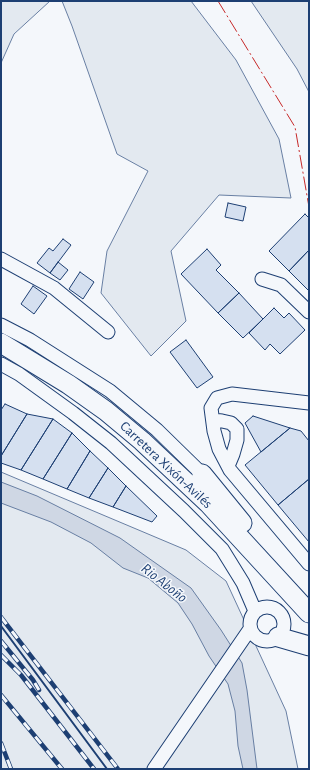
<!DOCTYPE html>
<meta charset="utf-8">
<style>
body{margin:0}
#map{position:relative;width:310px;height:770px;overflow:hidden;background:#f4f7fb;font-family:"Alegreya Sans",sans-serif}
canvas{display:block}
.frame{position:absolute;inset:0;border:2px solid #1d3f73;pointer-events:none}
</style>
<div id="map">
<canvas width="310" height="770"></canvas>
<div class="frame"></div>
</div>
<script>
const context = document.querySelector('canvas').getContext('2d');
context.lineJoin = 'round';
function fill(path, color) { context.fillStyle = color; context.fill(path, 'evenodd'); }
const toPath = rows => new Path2D(rows.map(r => 'M' + r).join(''));
function stroke(path, color, width, dash) { context.strokeStyle = color; context.lineWidth = width; context.lineCap = dash ? 'butt' : 'round'; context.setLineDash(dash || []); context.stroke(path); }
function drawText(font, color, halo, rows, align = 'center') {
  context.font = font + ' "Alegreya Sans",sans-serif'; context.lineWidth = 3; context.setLineDash([]); context.textBaseline = 'middle'; context.strokeStyle = halo; context.fillStyle = color; for (const [text, x, y, turn = 0] of rows) {
    context.save(); context.translate(x, y); context.rotate((+turn || 0) * Math.PI / 180); context.textAlign = isNaN(turn) ? turn : align; if (halo) context.strokeText(text, 0, 0); context.fillText(text, 0, 0); context.restore();
  }
}
const green = toPath([
 [1,1,50,1,14,34,1,63,1,1],
 [62,1,191,1,236,60,279,139,291,198,219,195,171,251,186,321,151,356,101,293,107,251,148,171,117,154,72,26,62,1],
 [251,1,309,1,309,92,297,69,251,1],
 [1,472,186,550,226,581,286,711,298,769,1,769,1,472]
]);
const water = toPath([
 [1,482,37,496,120,538,191,588,221,630,242,663,247,690,257,769,243,769,238,746,235,711,228,684,209,656,192,624,178,603,148,578,123,568,91,543,51,522,1,503,1,482]
]);
const building = toPath([
 [228,203,246,207,243,221,225,217,228,203],
 [305,214,309,218,309,250,289,271,269,251,305,214],
 [63,239,71,245,50,273,37,263,49,248,53,251,63,239],
 [207,249,221,265,216,270,239,293,218,313,181,274,207,249],
 [309,250,309,289,308,290,289,271,309,250],
 [58,262,68,270,60,280,50,273,58,262],
 [80,272,94,282,83,299,69,289,80,272],
 [33,286,47,296,34,314,21,304,33,286],
 [239,293,263,319,243,338,218,313,239,293],
 [274,308,284,318,289,313,305,330,280,354,270,344,265,350,249,333,274,308],
 [186,340,213,377,197,388,170,352,186,340],
 [5,404,27,414,1,456,1,410,5,404],
 [27,414,53,419,21,470,1,463,1,456,27,414],
 [253,416,290,428,261,452,245,423,253,416],
 [53,419,72,433,43,479,21,470,53,419],
 [290,428,301,431,309,441,309,479,278,505,245,465,290,428],
 [72,433,90,451,67,489,43,479,72,433],
 [90,451,108,468,89,498,67,489,90,451],
 [108,468,126,486,113,507,89,498,108,468],
 [309,479,309,542,278,505,309,479],
 [126,486,157,516,152,522,113,507,126,486]
]);
const minor = toPath([
 [1,259,54,288,108,332],
 [262,279,281,285,309,312],
 [1,325,30,340,110,391,157,430,202,474],
 [1,364,19,374,73,413,111,443,184,511,222,549,243,583,255,611],
 [309,403,232,394,217,398,211,408,214,431,219,449,230,470,309,564],
 [213,420,222,421,231,423,237,429,237,440,233,454,228,466],
 '250 624a17 17 0 1 1 34 0a17 17 0 1 1-34 0Z',
 [154,769,250,629]
]);
const highway = toPath([
 [1,343,68,384,106,411,142,441,208,503,309,613],
 [202,474,242,523],
 [278,637,309,646]
]);
const rail = toPath([
 [1,617,118,769],
 [1,641,33,680,39,690],
 [1,655,21,675,94,769],
 [1,695,62,769],
 [1,743,11,769]
]);
const wall = toPath([
 [1,626,107,769]
]);
const power = toPath([
 [218,1,295,127,309,207],
 [1,767,3,769]
]);
const streetNames = [
 ["Carretera Xixón-Avilés",166,465,43]
];
const waterNames = [
 ["Rio Aboño",164,583,38]
];
fill(green, '#e3e9f0');
stroke(green, '#687fa3', 1);
fill(water, '#cfd7e4');
stroke(water, '#687fa3', 1);
fill(building, '#d5e0f0');
stroke(building, '#1d3f73', 1);
stroke(minor, '#1d3f73', 15);
stroke(highway, '#1d3f73', 21);
stroke(minor, '#f4f7fb', 13);
stroke(highway, '#f4f7fb', 19);
stroke(rail, '#1d3f73', 4.5);
stroke(rail, '#f4f7fb', 3, [9]);
stroke(wall, '#1d3f73', 2);
stroke(power, '#c62828', 1, [14, 3, 2, 3]);
drawText('14px', '#1d3f73', '#f4f7fb', streetNames);
drawText('italic 15px', '#1d3f73', '#f4f7fb', waterNames);
</script>
